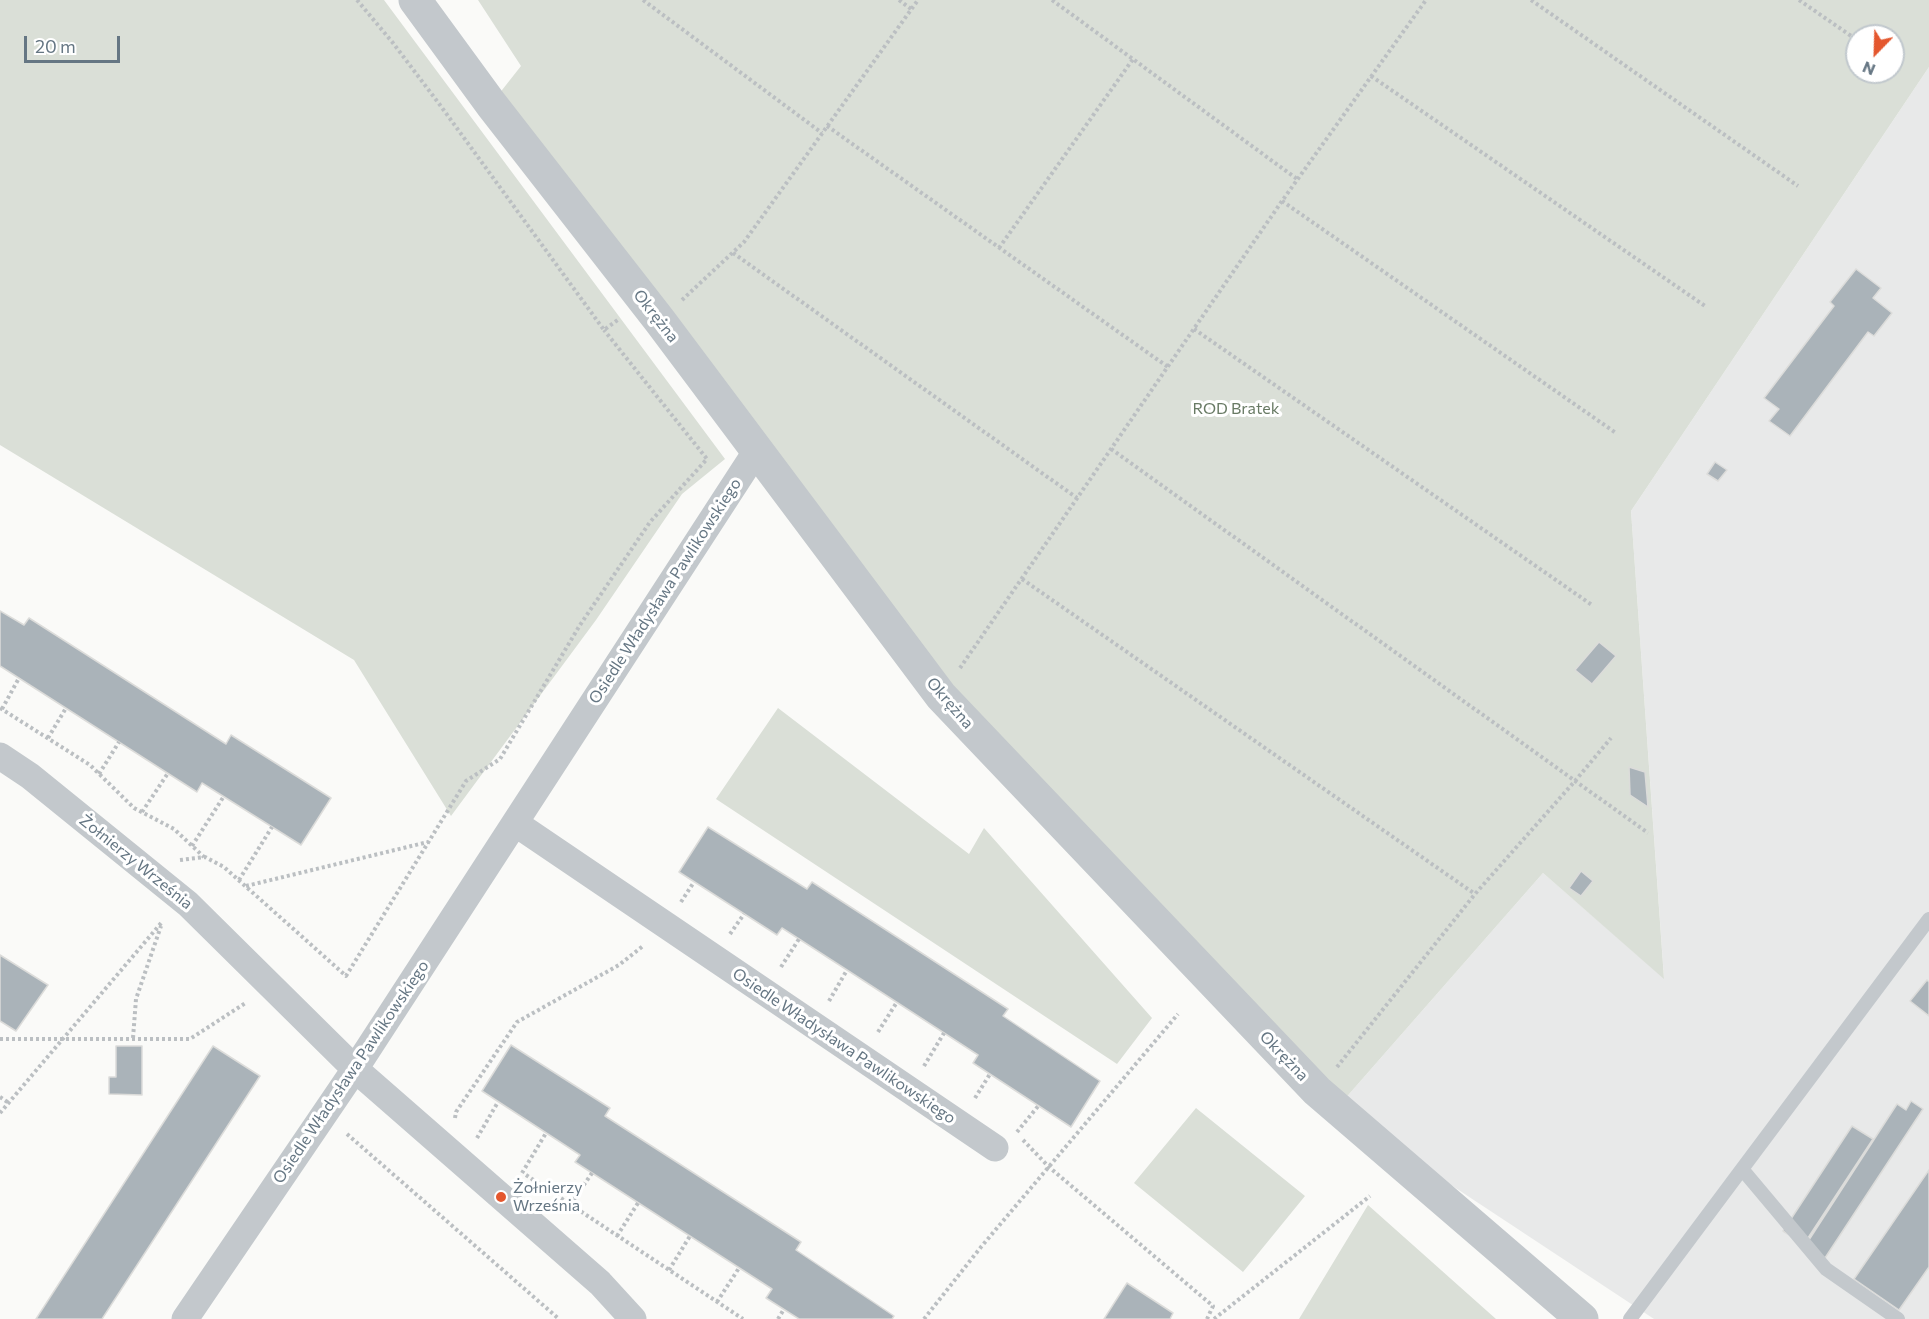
<!DOCTYPE html>
<meta charset="utf-8">
<style>
body{margin:0}
#map{position:relative;width:1929px;height:1319px;overflow:hidden;background:#fafaf8;font-family:Commissioner,sans-serif}
canvas{display:block}
.north{position:absolute;left:1845px;top:24px;width:60px;height:60px;box-sizing:border-box;background:#fff;border:2px solid #c1c8cd;border-radius:50%;rotate:203deg;font-size:16px;font-weight:700;line-height:24px;text-align:center;color:#657683}
.north::after{content:'';display:block;margin:auto;width:21px;height:27px;background:#e4572e;clip-path:polygon(50% 0,100% 100%,50% 72%,0 100%)}
.scale{position:absolute;left:24px;top:36px;width:96px;height:27px;box-sizing:border-box;border:3px solid #657683;border-top:0;padding-left:8px;font-size:18px;line-height:21px;white-space:nowrap;color:#657683;-webkit-text-stroke:4px #fff;paint-order:stroke}
</style>
<div id="map">
<canvas width="1929" height="1319"></canvas>
<div class="north">N</div>
<div class="scale">20 m</div>
</div>
<script>
const context = document.querySelector('canvas').getContext('2d');
context.lineJoin = 'round';
function fill(path, color) { context.fillStyle = color; context.fill(path, 'evenodd'); }
const toPath = rows => new Path2D(rows.map(r => 'M' + r).join(''));
function stroke(path, color, width, dash) { context.strokeStyle = color; context.lineWidth = width; context.lineCap = dash ? 'butt' : 'round'; context.setLineDash(dash || []); context.stroke(path); }
function drawText(font, color, halo, rows, align = 'center') {
  context.font = font + ' Commissioner,sans-serif'; context.lineWidth = 6; context.setLineDash([]); context.textBaseline = 'middle'; context.strokeStyle = halo; context.fillStyle = color; for (const [text, x, y, turn = 0] of rows) {
    context.save(); context.translate(x, y); context.rotate((+turn || 0) * Math.PI / 180); context.textAlign = isNaN(turn) ? turn : align; if (halo) context.strokeText(text, 0, 0); context.fillText(text, 0, 0); context.restore();
  }
}
const built = toPath([
 [1929,67,1929,1319,1654,1319,1336,1109,1543,873,1664,978,1631,511]
]);
const green = toPath([
 [0,0,384,0,725,459,682,494,596,620,451,816,354,660,0,445],
 [478,0,1929,0,1929,67,1631,511,1664,979,1543,873,1336,1109,941,696,491,104,521,66],
 [1857,36,1893,36,1893,72,1857,72],
 [778,708,969,854,984,828,1152,1018,1117,1064,716,799],
 [1196,1108,1305,1196,1243,1272,1134,1183],
 [1368,1205,1496,1319,1299,1319]
]);
const building = toPath([
 [1856,269,1881,288,1873,298,1892,313,1874,336,1868,332,1790,436,1769,421,1779,409,1764,398,1834,306,1830,302,1856,269],
 [1715,462,1727,470,1718,481,1707,474,1715,462],
 [0,611,24,625,29,618,226,744,231,735,331,798,301,845,202,783,197,792,0,666,0,611],
 [1599,642,1616,656,1592,684,1575,670,1599,642],
 [1629,767,1645,772,1648,807,1630,795,1629,767],
 [708,827,807,889,812,882,1008,1009,1003,1016,1100,1081,1071,1127,973,1063,978,1055,847,970,782,928,777,935,679,872,708,827],
 [1581,871,1593,881,1581,896,1569,888,1581,871],
 [0,955,48,985,16,1031,0,1021,0,955],
 [1927,980,1929,982,1929,1016,1910,1001,1927,980],
 [511,1045,610,1108,605,1116,801,1242,796,1250,894,1316,892,1319,799,1319,766,1298,772,1289,575,1162,580,1155,482,1091,511,1045],
 [116,1046,142,1046,142,1095,109,1094,109,1077,116,1077,116,1046],
 [213,1046,260,1076,102,1319,36,1319,213,1046],
 [1911,1101,1923,1109,1825,1258,1805,1246,1897,1104,1906,1110,1911,1101],
 [1852,1126,1873,1139,1804,1244,1783,1231,1852,1126],
 [1929,1170,1929,1267,1899,1310,1854,1279,1929,1170],
 [1127,1283,1173,1313,1170,1319,1104,1319,1127,1283]
]);
const path = toPath([
 [357,0,393,43,440,105,604,330,619,319],
 [643,0,822,133],
 [899,0,911,9],
 [1052,0,1297,179],
 [1531,0,1798,186],
 [1799,0,1857,40],
 [1371,76,1705,306],
 [827,126,1168,367],
 [1282,201,1616,433],
 [999,248,1133,59],
 [733,253,1077,498],
 [682,300,744,242,918,0],
 [1194,329,1592,605],
 [1111,449,1648,833],
 [1022,579,1475,894],
 [960,668,1282,201,1426,0],
 [0,708,90,765,134,808,174,829,204,857],
 [2,709,19,678],
 [48,738,66,708],
 [99,774,119,742],
 [142,812,168,773],
 [192,846,224,796],
 [180,860,205,857,224,867,346,976,466,781,500,759,580,625,650,522,707,459,604,330],
 [239,880,272,827],
 [246,886,428,842],
 [681,902,694,882],
 [730,934,744,914],
 [781,967,799,939],
 [829,1001,847,970],
 [878,1032,897,1002],
 [133,1038,136,999,161,926],
 [0,1039,190,1039,247,1002],
 [924,1066,944,1033],
 [1337,1067,1475,894,1575,781,1611,738],
 [0,1097,9,1103],
 [975,1098,990,1074],
 [0,1113,162,922],
 [455,1118,456,1112,517,1022,619,965,643,946],
 [1017,1132,1039,1105],
 [347,1134,559,1319],
 [477,1138,498,1102],
 [1023,1140,1049,1167,1213,1306,1207,1319],
 [522,1173,546,1133],
 [526,1175,743,1319],
 [570,1205,592,1173],
 [617,1236,638,1203],
 [669,1270,690,1236],
 [717,1302,739,1268],
 [778,1319,784,1309],
 [924,1319,981,1247,1178,1014],
 [1214,1319,1370,1196]
]);
const service = toPath([
 [1742,1169,1929,919],
 [1630,1319,1742,1169,1826,1269,1898,1319]
]);
const minor = toPath([
 [0,756,30,776,188,904,355,1069,600,1283,633,1319],
 [515,823,995,1148],
 [185,1319,355,1069,757,450]
]);
const tertiary = toPath([
 [415,0,491,104,660,321,941,696,1317,1091,1582,1319]
]);
const markers = [
 [501,1197,6,"#e4572e"]
];
const streetNames = [
 ["Okrężna",656,316,52],
 ["Osiedle Władysława Pawlikowskiego",665,591,-57],
 ["Okrężna",950,703,49],
 ["Żołnierzy Września",136,862,39],
 ["Osiedle Władysława Pawlikowskiego",844,1046,34],
 ["Okrężna",1284,1056,46],
 ["Osiedle Władysława Pawlikowskiego",351,1072,-56]
];
const parkNames = [
 ["ROD Bratek",1236,409]
];
const poiNames = [
 ["Żołnierzy",513,1188],
 ["Września",513,1206]
];
fill(built, '#e8e9e9');
fill(green, '#dadfd7');
fill(building, '#aab3b9');
stroke(building, '#dcdcda', 1.5);
stroke(path, '#bbbfc2', 4, [3, 3]);
stroke(service, '#c3c8cc', 14);
stroke(minor, '#c3c8cc', 27);
stroke(tertiary, '#c3c8cc', 33);
for (const [x, y, r, color] of markers) { const dot = new Path2D(); dot.arc(x, y, r, 0, 2 * Math.PI); context.fillStyle = color; context.fill(dot); stroke(dot, '#fff', 2); }
drawText('16px', '#657683', '#fff', streetNames);
drawText('16px', '#687a64', '#fff', parkNames);
drawText('16px', '#657683', '#fff', poiNames, 'left');
</script>
